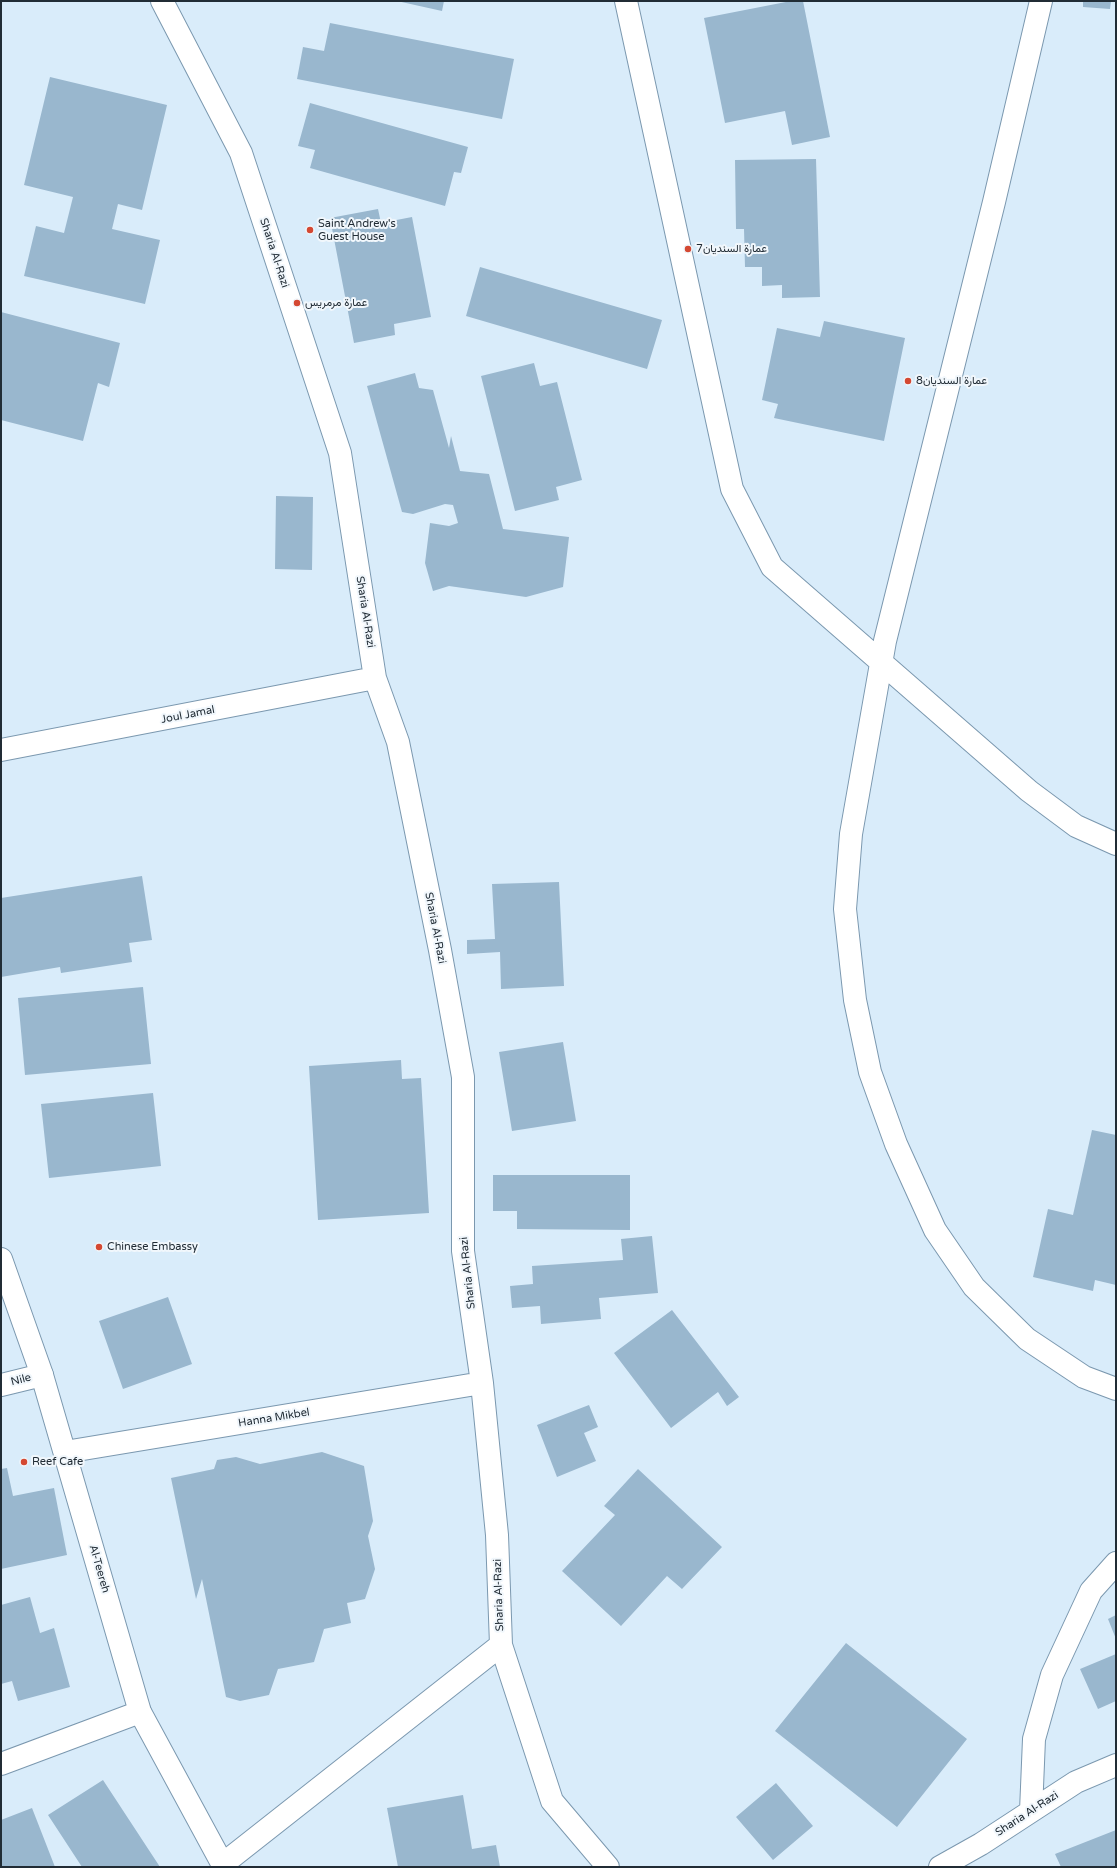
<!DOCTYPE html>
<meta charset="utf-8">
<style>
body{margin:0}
#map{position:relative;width:1117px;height:1868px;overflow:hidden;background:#d9ecfa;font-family:"Varela Round",sans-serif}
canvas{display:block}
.frame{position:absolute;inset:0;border:2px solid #212c35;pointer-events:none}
</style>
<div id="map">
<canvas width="1117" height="1868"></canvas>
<div class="frame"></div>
</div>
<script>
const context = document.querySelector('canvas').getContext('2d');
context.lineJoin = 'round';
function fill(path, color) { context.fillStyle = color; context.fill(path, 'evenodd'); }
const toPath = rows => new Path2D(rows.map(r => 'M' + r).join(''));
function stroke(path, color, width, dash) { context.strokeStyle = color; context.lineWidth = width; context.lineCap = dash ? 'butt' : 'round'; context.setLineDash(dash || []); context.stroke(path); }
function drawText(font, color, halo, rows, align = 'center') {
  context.font = font + ' "Varela Round",Vazirmatn,sans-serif'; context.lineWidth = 4; context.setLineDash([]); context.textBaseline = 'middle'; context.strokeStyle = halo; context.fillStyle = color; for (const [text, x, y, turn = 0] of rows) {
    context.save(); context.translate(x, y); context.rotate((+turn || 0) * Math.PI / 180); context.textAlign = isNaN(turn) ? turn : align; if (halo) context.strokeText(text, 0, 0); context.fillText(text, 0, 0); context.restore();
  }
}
const building = toPath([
 [397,1,444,1,442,11],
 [791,1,803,1,830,137,792,145,785,111,725,123,704,18],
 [1083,1,1111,1,1110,9,1083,7],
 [330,23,514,59,502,119,297,79,303,47,324,51],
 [50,77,167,105,142,210,118,204,112,229,160,240,145,304,24,276,36,226,64,233,73,197,24,185],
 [310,103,468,147,461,173,454,172,445,206,310,168,315,150,298,146],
 [816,159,820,297,782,298,782,285,762,286,762,267,745,267,744,229,736,229,735,160],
 [378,209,381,223,412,217,431,317,394,324,395,335,354,343,330,218],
 [480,267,662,320,647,369,466,316],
 [1,312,120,343,109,387,98,383,83,441,1,420],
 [824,321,905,338,884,441,774,418,778,404,762,400,777,328,820,337],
 [534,363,540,386,557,382,582,480,556,487,559,500,515,511,481,376],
 [415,373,419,388,433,390,449,448,451,436,460,471,489,474,503,529,569,537,563,587,526,597,449,586,433,591,425,563,430,523,449,526,458,523,453,505,445,504,413,514,402,512,367,386],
 [276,496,313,497,312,570,275,569],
 [142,876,152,940,129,943,132,962,61,973,60,967,1,977,1,898],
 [559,882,564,986,501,989,500,952,467,954,467,940,495,939,492,884],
 [143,987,151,1064,25,1075,18,998],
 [563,1042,576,1121,512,1131,499,1052],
 [401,1060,402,1079,421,1078,429,1213,318,1220,309,1066],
 [153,1093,161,1166,49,1178,41,1104],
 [1092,1130,1116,1135,1116,1285,1095,1280,1093,1291,1033,1277,1048,1209,1073,1215],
 [493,1175,630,1175,630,1230,517,1229,517,1211,493,1211],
 [652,1236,658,1293,599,1298,601,1319,541,1324,540,1306,512,1308,510,1286,533,1284,532,1266,623,1260,621,1239],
 [168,1297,192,1364,123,1389,99,1321],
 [672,1310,739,1397,727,1406,718,1392,671,1428,614,1353],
 [589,1405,598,1427,584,1433,596,1461,557,1477,537,1425],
 [322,1452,364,1466,373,1521,368,1536,375,1569,365,1599,347,1603,351,1623,324,1629,314,1662,278,1669,269,1695,240,1701,226,1697,202,1579,196,1599,171,1478,214,1469,217,1460,236,1457,260,1464],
 [7,1468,13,1496,54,1488,67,1555,1,1569,1,1469],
 [638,1469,722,1547,682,1589,667,1576,621,1626,562,1571,615,1515,604,1506],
 [30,1597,40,1633,54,1628,70,1687,18,1701,12,1681,1,1684,1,1605],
 [1116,1615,1116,1639,1108,1619],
 [846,1643,967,1739,897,1827,775,1731],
 [1116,1654,1116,1701,1098,1709,1080,1669],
 [103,1780,160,1867,82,1867,48,1815],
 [776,1783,813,1826,773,1860,736,1817],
 [463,1795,472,1849,496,1845,500,1867,398,1867,387,1808],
 [32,1808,55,1867,1,1867,1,1820],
 [1116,1830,1116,1867,1061,1867,1055,1854]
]);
const street = toPath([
 [162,1,241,153,340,453,375,678,398,742,440,950,463,1077,463,1251,482,1383,497,1535,501,1645,552,1801,608,1867],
 [626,1,732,489,772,567,1029,791,1076,826,1116,844],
 [1041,1,994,202,885,641,851,834,845,909,855,1000,870,1072,896,1144,935,1230,974,1287,1027,1339,1084,1377,1116,1389],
 [1,750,375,678],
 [1,1385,42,1375],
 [65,1452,482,1383],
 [1,1764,140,1712],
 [1031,1811,1034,1739,1052,1675,1091,1591,1116,1563],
 [223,1864,501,1645],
 [940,1867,981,1844,1076,1782,1116,1765]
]);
const secondary = toPath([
 [1,1259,42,1375,140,1712,224,1867]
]);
const markers = [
 [310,230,4,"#d44832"],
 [688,249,4,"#d44832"],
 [297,303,4,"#d44832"],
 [908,381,4,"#d44832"],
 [99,1247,4,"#d44832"],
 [24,1462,4,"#d44832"]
];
const poiNames = [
 ["Saint Andrew's",318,224],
 ["Guest House",318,237],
 ["عمارة السنديان7",696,249],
 ["عمارة مرمريس",305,303],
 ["عمارة السنديان8",916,381],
 ["Chinese Embassy",107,1247],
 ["Reef Cafe",32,1462]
];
const streetNames = [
 ["Sharia Al-Razi",274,253,72],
 ["Sharia Al-Razi",365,612,81],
 ["Joul Jamal",188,715,-11],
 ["Sharia Al-Razi",435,928,79],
 ["Sharia Al-Razi",468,1273,-96],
 ["Nile",21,1380,-14],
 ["Hanna Mikbel",274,1418,-9],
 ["Al-Teereh",99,1569,74],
 ["Sharia Al-Razi",499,1595,-92],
 ["Sharia Al-Razi",1027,1814,-33]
];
fill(building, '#99b7ce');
stroke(street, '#7b98af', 24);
stroke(secondary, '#7b98af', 24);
stroke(street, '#fff', 22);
stroke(secondary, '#fff', 22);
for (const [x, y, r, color] of markers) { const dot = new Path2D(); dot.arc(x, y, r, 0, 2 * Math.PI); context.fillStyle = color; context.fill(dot); stroke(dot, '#f1f7fc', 1.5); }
drawText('11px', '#212c35', '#f1f7fc', poiNames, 'left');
drawText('11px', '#212c35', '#f1f7fc', streetNames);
</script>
